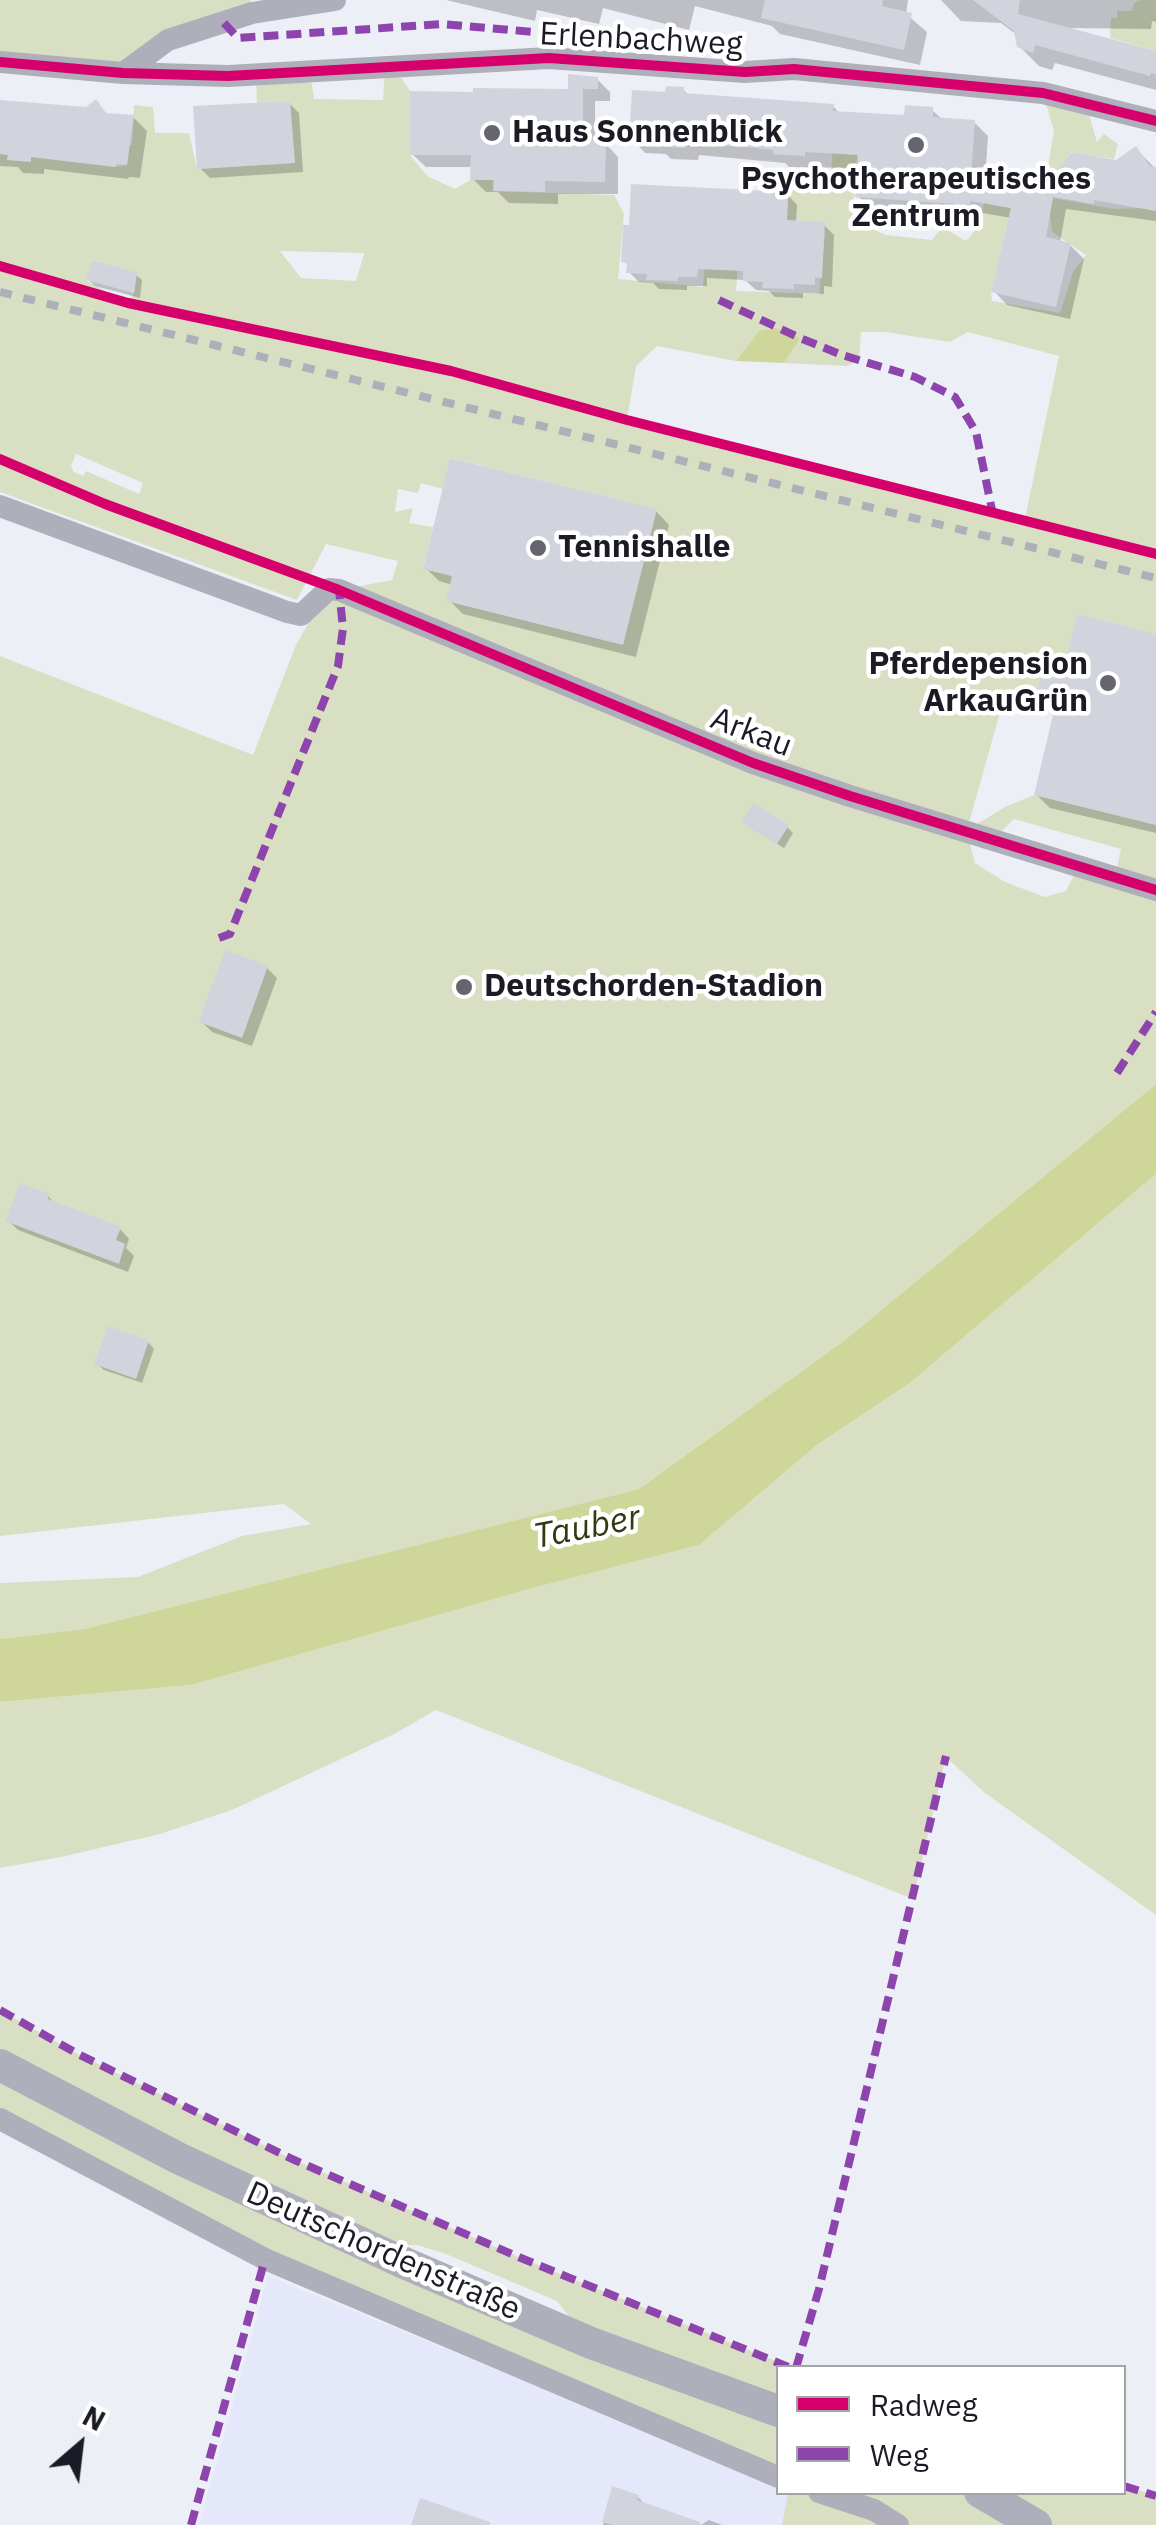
<!DOCTYPE html>
<meta charset="utf-8">
<style>
body{margin:0}
#map{position:relative;width:1156px;height:2525px;overflow:hidden;background:#edeff7;font-family:"IBM Plex Sans",sans-serif}
canvas{display:block}
.legend{position:absolute;left:776px;top:2365px;width:350px;height:130px;box-sizing:border-box;background:#fff;border:2px solid #a3a4a7;margin:0;padding:12px 18px;list-style:none;font-size:30px;color:#1a1b24}
.legend li{display:flex;align-items:center;gap:20px;height:50px}
.legend b{width:50px;border:2px solid #a3a4a7}
.north{position:absolute;left:30px;top:2395px;width:100px;height:100px;-webkit-text-stroke:8px #fff;paint-order:stroke;rotate:28deg;font-size:28px;font-weight:700;line-height:40px;text-align:center;color:#1a1b24}
.north::after{content:'';display:block;margin:auto;width:35px;height:45px;background:#1a1b24;clip-path:polygon(50% 0,100% 100%,50% 72%,0 100%)}
</style>
<div id="map">
<canvas width="1156" height="2525"></canvas>
<ul class="legend">
<li><b style="height:12px;background:#d6006c"></b>Radweg</li>
<li><b style="height:12px;background:#8e44ad"></b>Weg</li>
</ul>
<div class="north">N</div>
</div>
<script>
const context = document.querySelector('canvas').getContext('2d');
context.lineJoin = 'round';
function fill(path, color) { context.fillStyle = color; context.fill(path, 'evenodd'); }
const toPath = rows => new Path2D(rows.map(r => 'M' + r).join(''));
function stroke(path, color, width, dash) { context.strokeStyle = color; context.lineWidth = width; context.lineCap = dash ? 'butt' : 'round'; context.setLineDash(dash || []); context.stroke(path); }
function drawText(font, color, halo, rows, align = 'center') {
  context.font = font + ' "IBM Plex Sans",sans-serif'; context.lineWidth = 9; context.setLineDash([]); context.textBaseline = 'middle'; context.strokeStyle = halo; context.fillStyle = color; for (const [text, x, y, turn = 0] of rows) {
    context.save(); context.translate(x, y); context.rotate((+turn || 0) * Math.PI / 180); context.textAlign = isNaN(turn) ? turn : align; if (halo) context.strokeText(text, 0, 0); context.fillText(text, 0, 0); context.restore();
  }
}
const built = toPath([
 [268,2276,778,2485,778,2492,797,2493,789,2525,199,2525]
]);
const green = toPath([
 [0,0,251,0,252,13,123,73,0,62],
 [1141,0,1156,0,1156,51,1110,38,1111,18,1117,18,1117,11,1132,11,1134,3],
 [394,67,410,91,410,155,427,176,455,189,470,180,493,180,494,191,614,195,624,214,618,279,703,287,708,222,741,223,736,291,819,294,825,231,787,220,789,183,831,184,833,125,860,122,852,220,886,235,932,240,942,227,966,241,978,227,984,203,1011,208,991,292,992,301,1060,313,1073,272,1086,255,1052,232,1050,214,1053,198,1115,209,1139,208,1156,211,1156,634,1077,615,1064,668,1045,665,1035,694,1006,691,967,830,1005,807,1034,795,1156,825,1156,1084,845,1340,639,1489,84,1629,0,1639,0,1583,138,1577,242,1536,311,1524,284,1504,0,1536,0,656,253,755,296,645,313,615,339,590,392,580,398,561,326,544,297,600,0,492,0,154,8,155,7,159,31,161,31,157,115,167,127,165,129,145,132,145,134,105,153,107,155,133,189,133,197,169,294,163,290,101,257,103,256,75,310,72,314,99,383,100,385,68],
 [280,251,363,253,364,254,356,281,301,278],
 [92,260,137,272,134,293,128,303,87,281],
 [759,331,799,338,784,363,847,366,859,361,861,332,886,332,950,342,968,332,1059,356,1025,518,944,502,854,475,627,419,636,366,657,346,736,361],
 [76,454,143,483,139,494,86,471,83,476,74,472,71,466],
 [451,458,656,509,623,644,452,576,423,568,433,527,409,523,413,508,395,512,398,489,418,493,421,483,443,489],
 [1014,819,1121,849,1115,877,1074,875,1066,891,1045,897,1005,882,975,863,967,832,992,841],
 [1043,93,1086,104,1097,142,1104,134,1118,144,1114,159,1071,152,1068,170,1059,169,1044,189,1054,131],
 [1156,1174,1156,1915,985,1793,946,1757,913,1899,436,1710,394,1734,232,1810,160,1834,61,1857,0,1868,0,1702,191,1685,533,1588,699,1545,817,1445,910,1383],
 [0,2010,78,2054,292,2159,521,2258,791,2367,778,2368,778,2477,265,2259,0,2119],
 [366,2245,417,2245,446,2254,557,2301,589,2342],
 [1124,2486,1156,2496,1156,2525,782,2525,788,2493,1124,2492]
]);
const water = toPath([
 [776,328,800,338,784,363,736,361,759,331],
 [1156,1084,1156,1174,910,1383,817,1445,699,1545,533,1588,191,1685,0,1702,0,1639,84,1629,639,1489,845,1340]
]);
const shadow = toPath([
 [446,0,908,0,906,14,927,32,920,65,780,34,772,26,695,6,689,30,603,8,599,24,537,10,535,21],
 [941,0,1156,0,1156,22,1152,21,1151,29,1070,28,1156,53,1156,90,1055,63,1052,70,1039,66,1019,46,1017,35,1001,23,961,21],
 [597,79,610,92,610,101,595,101,595,143,605,143,618,157,618,194,558,194,558,204,509,203,498,192,486,192,473,179,473,167,426,167,412,154],
 [683,90,690,96,833,106,840,114,907,118,932,110,943,120,974,122,988,136,985,181,1045,192,1117,162,1136,149,1156,169,1156,221,1066,209,1060,243,1070,245,1084,259,1070,319,1007,305,994,291,1011,218,983,213,983,217,872,210,858,196,860,168,789,167,785,163,699,155,698,160,671,159,666,154,645,153,632,139,668,95],
 [0,102,86,110,96,102,108,115,133,117,147,131,140,178,129,177,128,179,44,169,44,174,23,173,18,167,0,166],
 [289,103,299,113,303,172,210,178,200,168],
 [787,194,797,205,796,223,824,225,834,235,832,287,824,286,824,294,803,293,803,298,775,297,769,291,756,290,745,280,707,278,707,286,687,286,687,290,659,289,653,283,639,282,629,272,629,266,624,261],
 [135,274,142,280,140,298,95,286,89,280],
 [656,511,669,525,636,657,463,614,449,600,453,585,439,581,426,568],
 [1156,636,1156,833,1050,808,1036,794,1057,707,1051,706,1038,693,1066,671],
 [787,827,793,833,784,848,751,828],
 [267,968,277,978,252,1046,212,1032,202,1022],
 [48,1196,56,1205,120,1229,129,1239,126,1248,134,1256,128,1272,18,1230,8,1220],
 [148,1342,154,1349,142,1383,104,1370,97,1364],
 [614,2489,638,2497,647,2506,701,2525,709,2520,722,2525,603,2525]
]);
const building = toPath([
 [765,0,883,0,882,6,912,13,904,50,761,18],
 [973,0,1020,0,1018,14,1156,51,1156,74,1151,73,1150,76,1035,45,1033,53,1017,47,1014,31],
 [568,74,598,77,598,89,583,89,583,141,606,141,605,182,545,181,545,192,493,191,494,180,470,180,471,155,410,155,410,91,473,92,473,88,568,89],
 [666,86,684,87,684,93,834,104,833,111,904,115,905,105,933,107,933,117,975,120,971,176,1044,189,1072,152,1116,160,1136,146,1150,166,1156,167,1156,211,1094,200,1094,204,1053,197,1046,237,1071,243,1056,307,991,292,1011,208,970,201,970,205,855,197,858,155,805,152,805,156,773,154,773,150,748,147,686,143,685,148,654,146,655,141,629,140,632,90,665,92],
 [96,99,106,113,134,115,127,165,116,164,116,167,31,157,31,162,7,160,8,155,0,154,0,100,86,107],
 [290,101,295,163,197,169,193,106],
 [631,184,788,192,787,220,825,222,822,278,815,277,815,285,794,284,794,289,762,288,763,282,743,281,743,271,698,269,697,277,678,277,678,281,646,280,647,274,626,273,627,263,621,262,623,225,629,225],
 [92,260,137,272,134,293,86,280],
 [450,458,657,509,623,645,446,601,452,576,423,569],
 [1077,614,1156,634,1156,825,1034,795,1057,698,1035,694,1045,665,1064,668],
 [753,803,789,825,777,844,741,822],
 [225,950,268,966,242,1038,199,1022],
 [20,1183,49,1194,48,1199,121,1227,116,1240,125,1244,119,1264,5,1221],
 [108,1326,149,1340,136,1379,94,1364],
 [612,2486,639,2495,637,2500,700,2522,700,2525,613,2525,602,2522],
 [420,2498,490,2522,490,2525,411,2525]
]);
const street = toPath([
 [0,62,123,73,228,76,549,58,745,72,794,69,1043,93,1156,121],
 [123,73,168,40,252,13,335,0],
 [0,506,287,612,301,615,329,589,339,590,753,763,850,796,1156,890],
 [0,2119,265,2259,778,2477],
 [819,2492,874,2510,898,2525]
]);
const secondary = toPath([
 [0,2065,178,2158,402,2262,591,2343,778,2411],
 [980,2492,1036,2525]
]);
const rail = toPath([
 [0,292,1156,578]
]);
const quiet = toPath([
 [224,23,238,38,442,24,546,33],
 [719,300,800,338,842,355,915,377,955,397,976,432,992,510],
 [219,938,230,934,338,666,343,628,339,590,336,589],
 [1117,1073,1156,1012],
 [0,2010,78,2054,292,2159,521,2258,791,2368],
 [796,2368,819,2289,946,1756],
 [1124,2486,1156,2496],
 [191,2525,265,2259]
]);
const cycleway = toPath([
 [0,62,123,73,228,76,549,58,745,72,794,69,1043,93,1156,121],
 [0,266,128,303,451,371,627,420,1156,554],
 [0,459,105,504,339,590,753,763,850,796,1156,890]
]);
const markers = [
 [492,133,10,"#64656e"],
 [916,145,10,"#64656e"],
 [538,548,10,"#64656e"],
 [1108,683,10,"#64656e"],
 [464,987,10,"#64656e"]
];
const streetNames = [
 ["Erlenbachweg",641,40,3],
 ["Arkau",751,733,21],
 ["Deutschordenstraße",383,2252,24]
];
const poiNames = [
 ["Haus Sonnenblick",512,133],
 ["Psychotherapeutisches",916,180,"center"],
 ["Zentrum",916,217,"center"],
 ["Tennishalle",558,548],
 ["Pferdepension",1088,665,"right"],
 ["ArkauGrün",1088,702,"right"],
 ["Deutschorden-Stadion",484,987]
];
const waterNames = [
 ["Tauber",587,1528,-11]
];
fill(built, '#e5e8fa');
fill(green, '#d9dfc3');
fill(water, '#ced799');
fill(shadow, '#0003');
fill(building, '#d2d4dd');
stroke(street, '#aeafbb', 22);
stroke(secondary, '#adafbb', 32);
stroke(rail, '#aeafb9', 8, [12, 12]);
stroke(quiet, '#8e44ad', 8, [15, 8]);
stroke(cycleway, '#d6006c', 10);
for (const [x, y, r, color] of markers) { const dot = new Path2D(); dot.arc(x, y, r, 0, 2 * Math.PI); context.fillStyle = color; context.fill(dot); stroke(dot, '#fff', 4); }
drawText('32px', '#1a1b24', '#fff', streetNames);
drawText('bold 32px', '#1a1b24', '#fff', poiNames, 'left');
drawText('italic 35px', '#343912', '#fff', waterNames);
</script>
